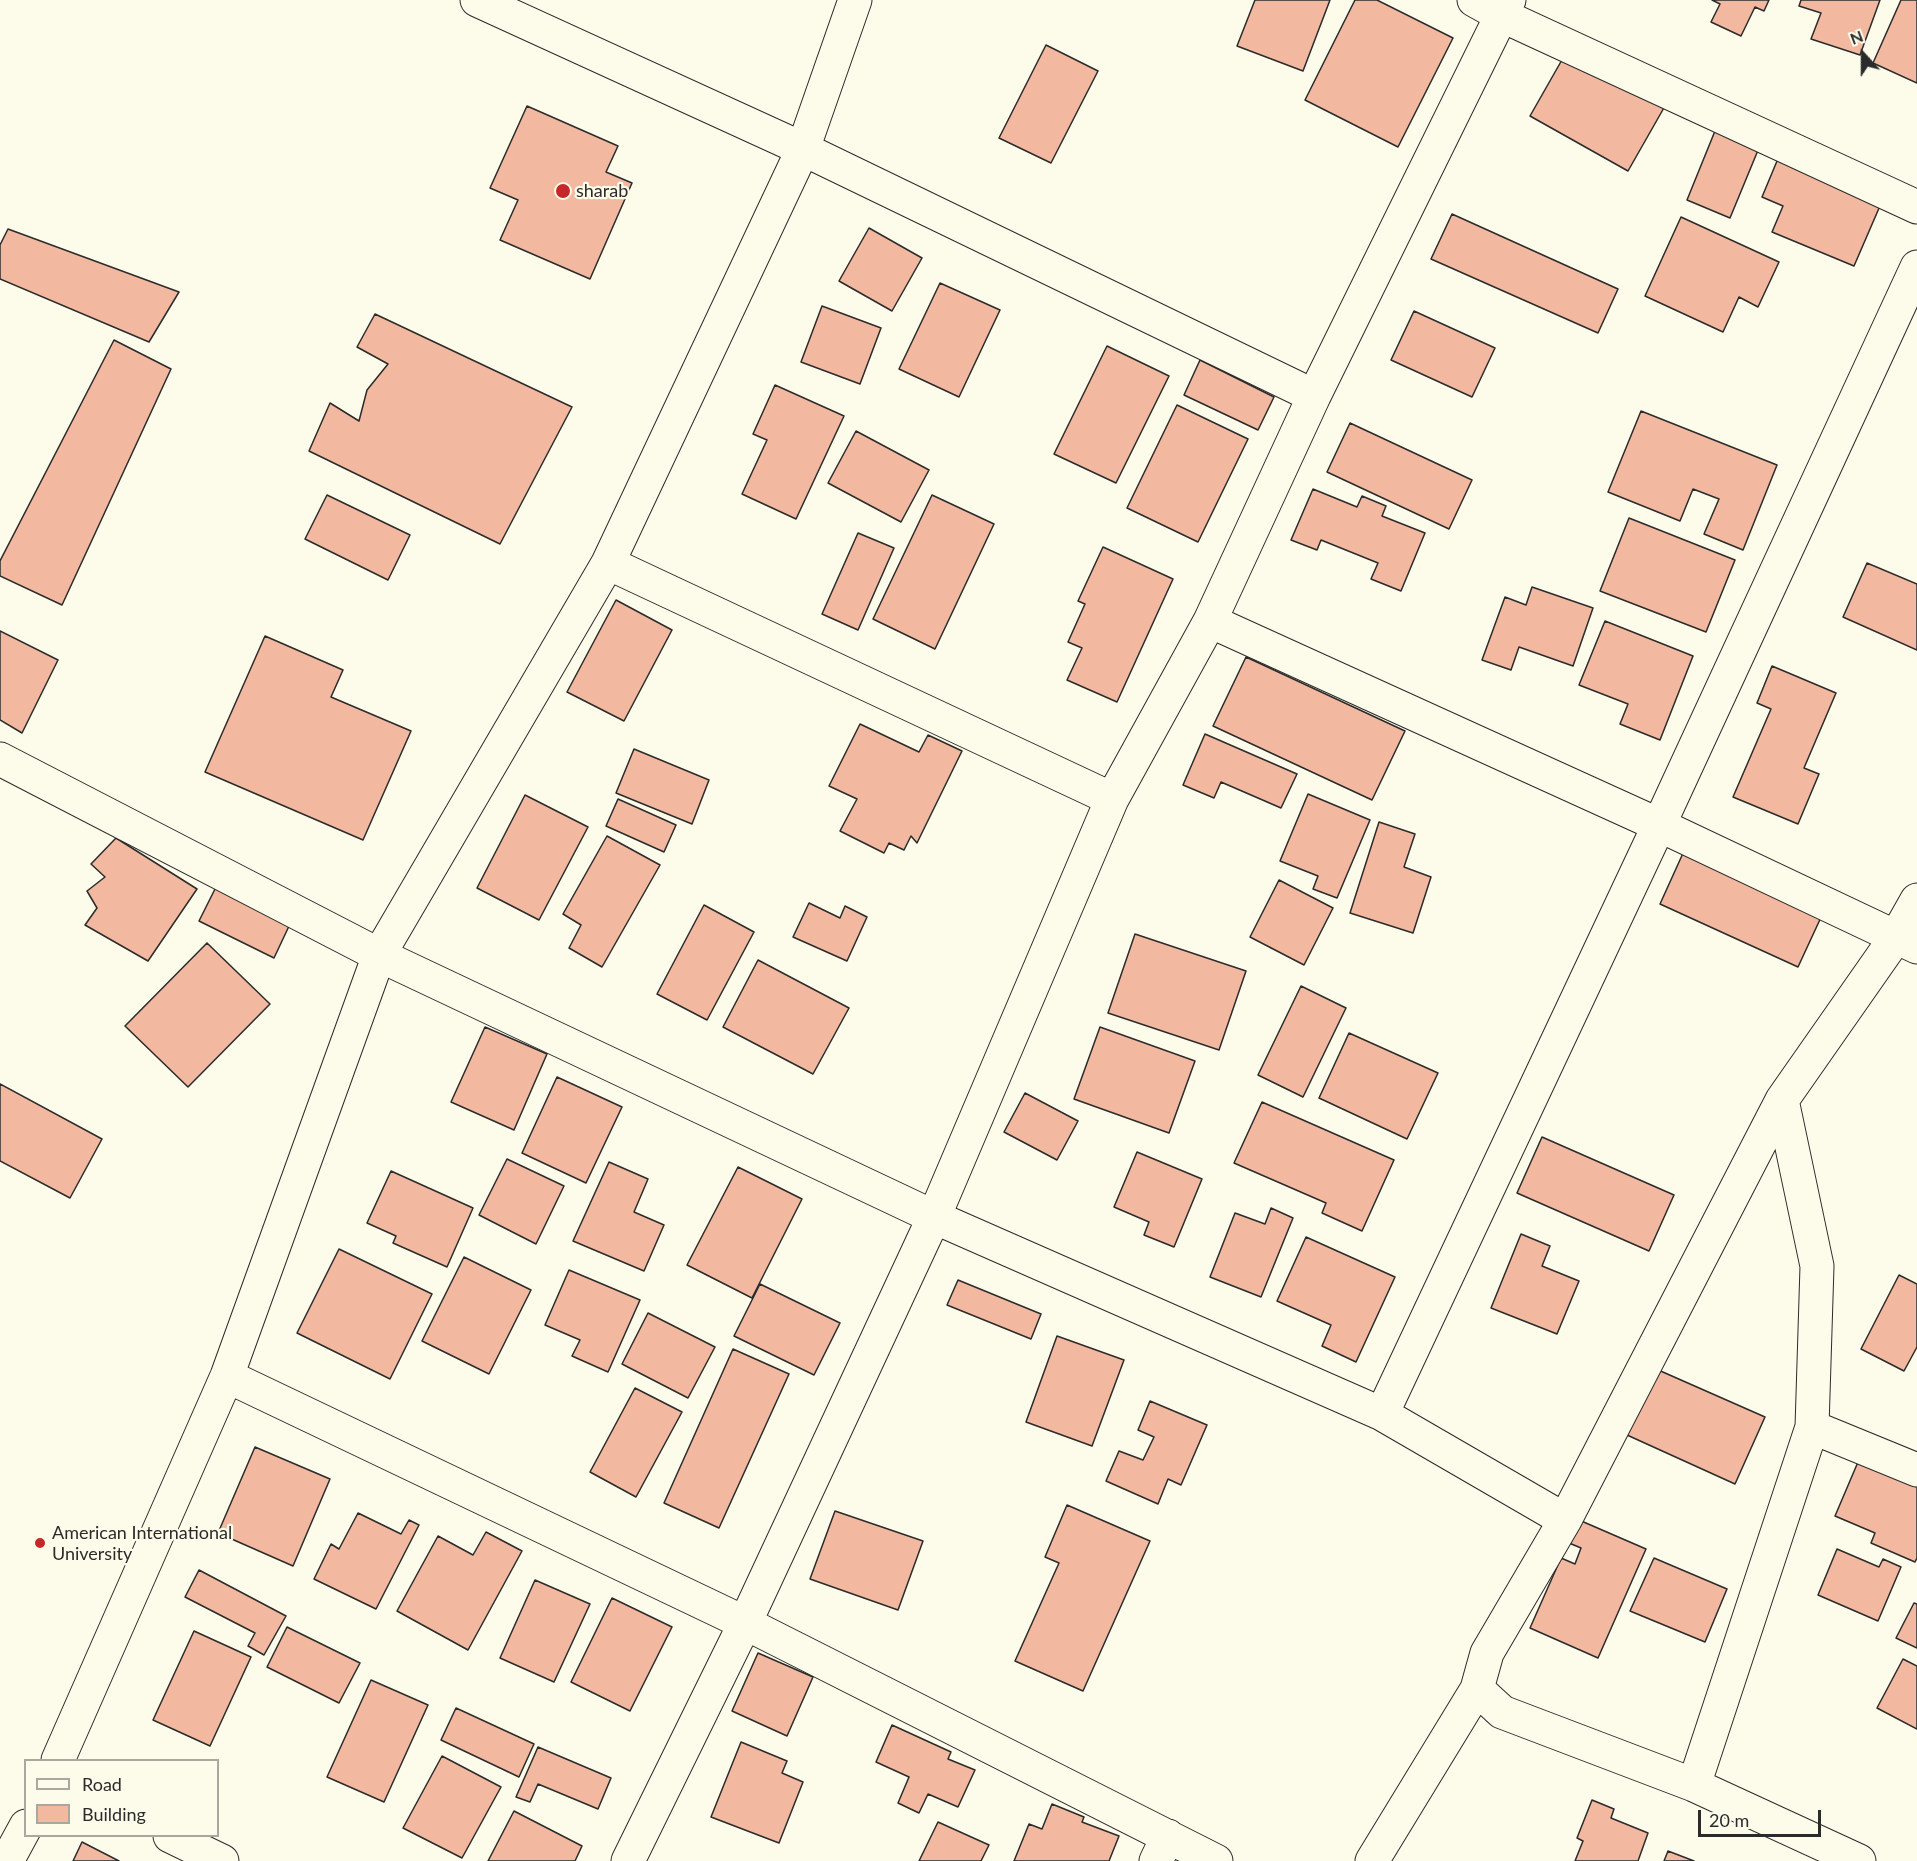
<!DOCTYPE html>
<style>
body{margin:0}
#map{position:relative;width:1917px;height:1861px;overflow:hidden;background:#fdfbea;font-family:Lato,sans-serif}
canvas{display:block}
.legend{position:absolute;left:24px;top:1759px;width:195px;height:78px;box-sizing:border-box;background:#fdfbea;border:2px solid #a9a89e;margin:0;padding:8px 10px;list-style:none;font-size:18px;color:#2b2b2b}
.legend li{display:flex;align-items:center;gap:12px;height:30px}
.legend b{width:30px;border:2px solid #a9a89e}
.north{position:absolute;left:1833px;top:24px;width:60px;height:60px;-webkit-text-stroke:4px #fdfbea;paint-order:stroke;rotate:339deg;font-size:16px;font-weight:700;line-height:24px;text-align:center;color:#2b2b2b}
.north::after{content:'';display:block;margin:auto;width:21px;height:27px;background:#2b2b2b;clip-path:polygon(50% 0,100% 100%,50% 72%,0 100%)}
.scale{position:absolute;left:1698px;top:1810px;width:123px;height:27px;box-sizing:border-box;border:3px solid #2b2b2b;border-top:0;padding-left:8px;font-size:18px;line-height:21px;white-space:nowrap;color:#2b2b2b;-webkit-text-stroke:4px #fdfbea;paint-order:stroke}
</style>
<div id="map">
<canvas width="1917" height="1861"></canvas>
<ul class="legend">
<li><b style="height:8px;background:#fdfbea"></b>Road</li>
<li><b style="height:16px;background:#f2b8a0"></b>Building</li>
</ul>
<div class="north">N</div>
<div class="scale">20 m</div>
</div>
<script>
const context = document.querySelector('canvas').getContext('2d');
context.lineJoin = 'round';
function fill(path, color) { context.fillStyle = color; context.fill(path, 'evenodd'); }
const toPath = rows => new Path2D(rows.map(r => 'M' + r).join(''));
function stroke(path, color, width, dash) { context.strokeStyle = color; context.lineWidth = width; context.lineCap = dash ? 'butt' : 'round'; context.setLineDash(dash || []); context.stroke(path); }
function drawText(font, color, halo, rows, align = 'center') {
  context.font = font + ' Lato,sans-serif'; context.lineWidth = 4.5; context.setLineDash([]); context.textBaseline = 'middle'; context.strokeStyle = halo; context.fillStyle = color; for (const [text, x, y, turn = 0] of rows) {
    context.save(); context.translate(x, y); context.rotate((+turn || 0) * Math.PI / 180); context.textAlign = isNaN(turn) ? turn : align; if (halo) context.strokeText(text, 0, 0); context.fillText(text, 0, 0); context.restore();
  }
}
const building = toPath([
 [1255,0,1330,0,1303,71,1237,46,1255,0],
 [1355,0,1377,0,1453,38,1398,147,1305,100,1355,0],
 [1712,0,1769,0,1764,11,1755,7,1741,36,1711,22,1720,4,1712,0],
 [1801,0,1880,0,1860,55,1811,39,1821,13,1799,6,1801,0],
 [1901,0,1917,0,1917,83,1873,63,1901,0],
 [1046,45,1098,71,1051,163,999,138,1046,45],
 [1567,51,1665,106,1628,171,1530,116,1567,51],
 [527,106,618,146,606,172,632,183,590,279,500,240,518,200,490,188,527,106],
 [1717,126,1761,143,1730,218,1687,200,1717,126],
 [1782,149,1886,192,1854,266,1772,232,1783,206,1762,197,1782,149],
 [1452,214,1618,289,1598,333,1431,259,1452,214],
 [1681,217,1779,262,1758,307,1739,297,1723,332,1645,296,1681,217],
 [869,228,922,258,892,311,839,281,869,228],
 [8,229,179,292,149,342,0,279,0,245,8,229],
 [940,283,1000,310,959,397,899,369,940,283],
 [822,306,881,328,860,384,801,362,822,306],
 [1414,311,1495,348,1472,397,1391,360,1414,311],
 [375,314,572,407,500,544,309,451,330,403,359,421,367,390,388,364,357,347,375,314],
 [114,340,171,369,62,605,0,576,0,561,114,340],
 [1107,346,1169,376,1116,483,1054,454,1107,346],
 [1200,360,1274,397,1258,430,1184,395,1200,360],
 [775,385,844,416,796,519,742,494,767,440,753,434,775,385],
 [1177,405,1248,439,1198,542,1127,508,1177,405],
 [1641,411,1777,465,1743,550,1704,534,1719,499,1693,489,1680,521,1608,492,1641,411],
 [1350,423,1472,480,1449,529,1327,472,1350,423],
 [856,431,929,470,901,522,828,483,856,431],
 [1313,489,1357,507,1362,496,1386,506,1382,516,1425,533,1401,591,1371,579,1378,563,1321,540,1317,550,1291,540,1313,489],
 [327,495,410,535,388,580,305,539,327,495],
 [932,495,994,524,935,649,873,619,932,495],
 [1629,518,1735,560,1706,632,1600,591,1629,518],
 [858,533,894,548,858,630,822,614,858,533],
 [1103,547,1173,579,1117,702,1067,680,1082,648,1068,642,1085,604,1078,601,1103,547],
 [1867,563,1917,584,1917,650,1843,617,1867,563],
 [1532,587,1593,608,1573,666,1519,647,1511,670,1482,660,1505,597,1526,605,1532,587],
 [616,600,672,630,624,721,567,692,616,600],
 [1605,621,1693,656,1660,740,1620,724,1628,704,1579,685,1605,621],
 [0,631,58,660,22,733,0,720,0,631],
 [265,636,343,670,331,697,411,731,363,840,205,772,265,636],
 [1246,657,1405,731,1372,800,1213,726,1246,657],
 [1772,666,1836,693,1804,768,1819,774,1798,824,1733,797,1771,709,1757,703,1772,666],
 [860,724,919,752,928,735,962,751,917,843,911,836,904,850,889,843,884,853,840,831,857,799,829,786,860,724],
 [1205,734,1297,774,1281,808,1221,782,1214,798,1183,785,1205,734],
 [634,749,709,780,692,824,616,793,634,749],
 [1308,794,1370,820,1337,898,1313,889,1318,876,1280,861,1308,794],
 [525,795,588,827,539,920,477,888,525,795],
 [618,799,676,825,664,852,606,826,618,799],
 [1379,822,1415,834,1404,867,1431,877,1413,933,1350,913,1379,822],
 [607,836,660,865,602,967,569,948,581,925,563,914,607,836],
 [116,838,197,889,148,961,85,925,97,908,87,891,105,877,91,864,116,838],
 [1684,851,1823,913,1798,967,1660,904,1684,851],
 [1279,880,1333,908,1304,965,1250,937,1279,880],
 [216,887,290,924,274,958,199,921,216,887],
 [809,903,840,918,845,906,867,917,847,961,793,937,809,903],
 [704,905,754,932,707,1020,657,994,704,905],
 [1135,934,1246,971,1219,1050,1108,1013,1135,934],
 [207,943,270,1004,188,1087,125,1026,207,943],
 [758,960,849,1008,813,1074,723,1027,758,960],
 [1301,986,1346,1008,1303,1097,1258,1075,1301,986],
 [485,1027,547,1054,514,1130,451,1102,485,1027],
 [1100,1027,1195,1061,1169,1133,1074,1099,1100,1027],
 [1349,1033,1438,1073,1407,1139,1319,1098,1349,1033],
 [557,1077,622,1107,586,1183,522,1153,557,1077],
 [0,1084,102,1139,70,1198,0,1161,0,1084],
 [1025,1093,1078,1121,1057,1160,1004,1132,1025,1093],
 [1262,1102,1394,1160,1362,1231,1322,1213,1326,1203,1234,1163,1262,1102],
 [1542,1137,1674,1195,1649,1251,1517,1193,1542,1137],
 [1137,1152,1202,1179,1174,1247,1144,1235,1149,1222,1114,1207,1137,1152],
 [507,1159,564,1186,536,1244,479,1215,507,1159],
 [609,1162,648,1179,634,1212,664,1225,644,1271,573,1241,609,1162],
 [738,1167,802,1199,752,1298,687,1265,738,1167],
 [391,1171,473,1208,447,1267,393,1243,396,1236,367,1223,391,1171],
 [1271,1208,1293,1218,1261,1297,1210,1277,1235,1213,1265,1224,1271,1208],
 [1521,1234,1550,1246,1542,1266,1579,1281,1557,1334,1491,1308,1521,1234],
 [1306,1237,1395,1277,1356,1362,1322,1346,1331,1325,1277,1301,1306,1237],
 [339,1249,432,1294,390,1379,297,1333,339,1249],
 [464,1257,531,1290,489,1374,422,1341,464,1257],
 [569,1270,640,1300,608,1372,572,1356,580,1340,545,1325,569,1270],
 [1899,1275,1917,1284,1917,1347,1904,1371,1861,1349,1899,1275],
 [958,1280,1041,1314,1031,1339,947,1305,958,1280],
 [760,1284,840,1323,814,1375,734,1336,760,1284],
 [648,1313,715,1347,688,1398,622,1364,648,1313],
 [1057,1336,1124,1360,1092,1446,1026,1422,1057,1336],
 [733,1349,789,1374,719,1528,664,1503,733,1349],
 [1656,1369,1765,1417,1735,1484,1627,1435,1656,1369],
 [635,1388,682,1412,636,1497,590,1472,635,1388],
 [1150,1401,1207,1425,1181,1485,1168,1479,1158,1504,1106,1481,1119,1451,1143,1460,1154,1437,1138,1430,1150,1401],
 [255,1447,330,1479,293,1566,218,1533,255,1447],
 [1858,1462,1917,1487,1917,1558,1915,1562,1871,1543,1875,1533,1835,1516,1858,1462],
 [1067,1505,1150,1541,1083,1691,1015,1661,1059,1563,1045,1557,1067,1505],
 [835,1511,923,1541,898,1610,810,1579,835,1511],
 [358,1513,401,1534,409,1520,419,1525,376,1609,314,1579,331,1544,339,1549,358,1513],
 [1579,1520,1646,1549,1598,1658,1530,1628,1561,1558,1575,1564,1581,1548,1569,1543,1579,1520],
 [486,1532,522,1551,468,1650,397,1611,438,1536,473,1555,486,1532],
 [1837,1549,1879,1567,1883,1559,1901,1567,1878,1621,1818,1595,1837,1549],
 [1654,1558,1727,1589,1705,1642,1630,1611,1654,1558],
 [199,1570,286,1616,264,1655,248,1646,255,1633,185,1597,199,1570],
 [535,1580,590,1604,554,1682,500,1658,535,1580],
 [612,1598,672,1627,630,1711,571,1682,612,1598],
 [1914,1603,1917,1604,1917,1648,1896,1638,1914,1603],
 [287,1627,360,1663,339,1703,267,1667,287,1627],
 [194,1631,251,1657,210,1746,153,1720,194,1631],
 [758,1653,813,1677,787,1736,732,1711,758,1653],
 [1903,1659,1917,1666,1917,1729,1877,1708,1903,1659],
 [371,1680,428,1705,384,1802,327,1777,371,1680],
 [456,1708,534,1744,519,1777,441,1740,456,1708],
 [892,1725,951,1752,948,1759,975,1770,958,1807,928,1794,919,1813,898,1803,909,1777,876,1762,892,1725],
 [741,1742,787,1761,782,1773,803,1782,779,1843,711,1817,741,1742],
 [538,1747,611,1778,598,1809,538,1784,530,1802,516,1797,538,1747],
 [442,1756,501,1787,462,1858,403,1828,442,1756],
 [1592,1800,1614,1809,1611,1818,1648,1833,1638,1861,1575,1861,1583,1841,1577,1838,1592,1800],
 [1052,1804,1084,1817,1082,1822,1119,1836,1109,1861,1014,1861,1029,1824,1042,1829,1052,1804],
 [514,1811,582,1846,575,1861,488,1861,514,1811],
 [938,1822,989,1845,981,1861,919,1861,938,1822],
 [82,1842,119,1861,73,1861,82,1842],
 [1668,1851,1694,1861,1664,1861,1668,1851]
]);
const minor = toPath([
 [477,0,803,149,1314,396],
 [1474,0,1501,15,1917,207],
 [608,563,1112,799],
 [1210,621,1659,825,1917,947],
 [0,759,379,955,934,1217,1382,1414,1565,1520,1487,1653,1477,1689,1502,1712,1694,1785,1859,1861],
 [227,1376,745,1623,1216,1861],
 [1382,1414,1659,825,1917,267],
 [1812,1427,1917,1470],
 [1565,1520,1782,1100,1896,937,1917,900],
 [58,1760,227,1376,379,955,608,563,803,149,855,0],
 [1694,1785,1812,1427,1817,1266,1782,1100],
 [170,1836,222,1861],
 [7,1861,26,1826],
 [628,1861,745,1623,934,1217,1112,799,1210,621,1314,396,1509,0],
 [1156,1861,1168,1836],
 [1372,1861,1477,1689]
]);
const markers = [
 [563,191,8,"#c62828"],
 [40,1543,6,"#c62828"]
];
const poiNames = [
 ["sharab",576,191],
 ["American International",52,1533],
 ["University",52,1554]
];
fill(building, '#f2b8a0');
stroke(building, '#2b2b2b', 1.5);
stroke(minor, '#2b2b2b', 35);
stroke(minor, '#fdfbea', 33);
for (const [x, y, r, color] of markers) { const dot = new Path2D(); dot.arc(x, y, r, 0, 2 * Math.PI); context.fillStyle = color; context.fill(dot); stroke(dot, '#fdfbea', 2); }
drawText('18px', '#2b2b2b', '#fdfbea', poiNames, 'left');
</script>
